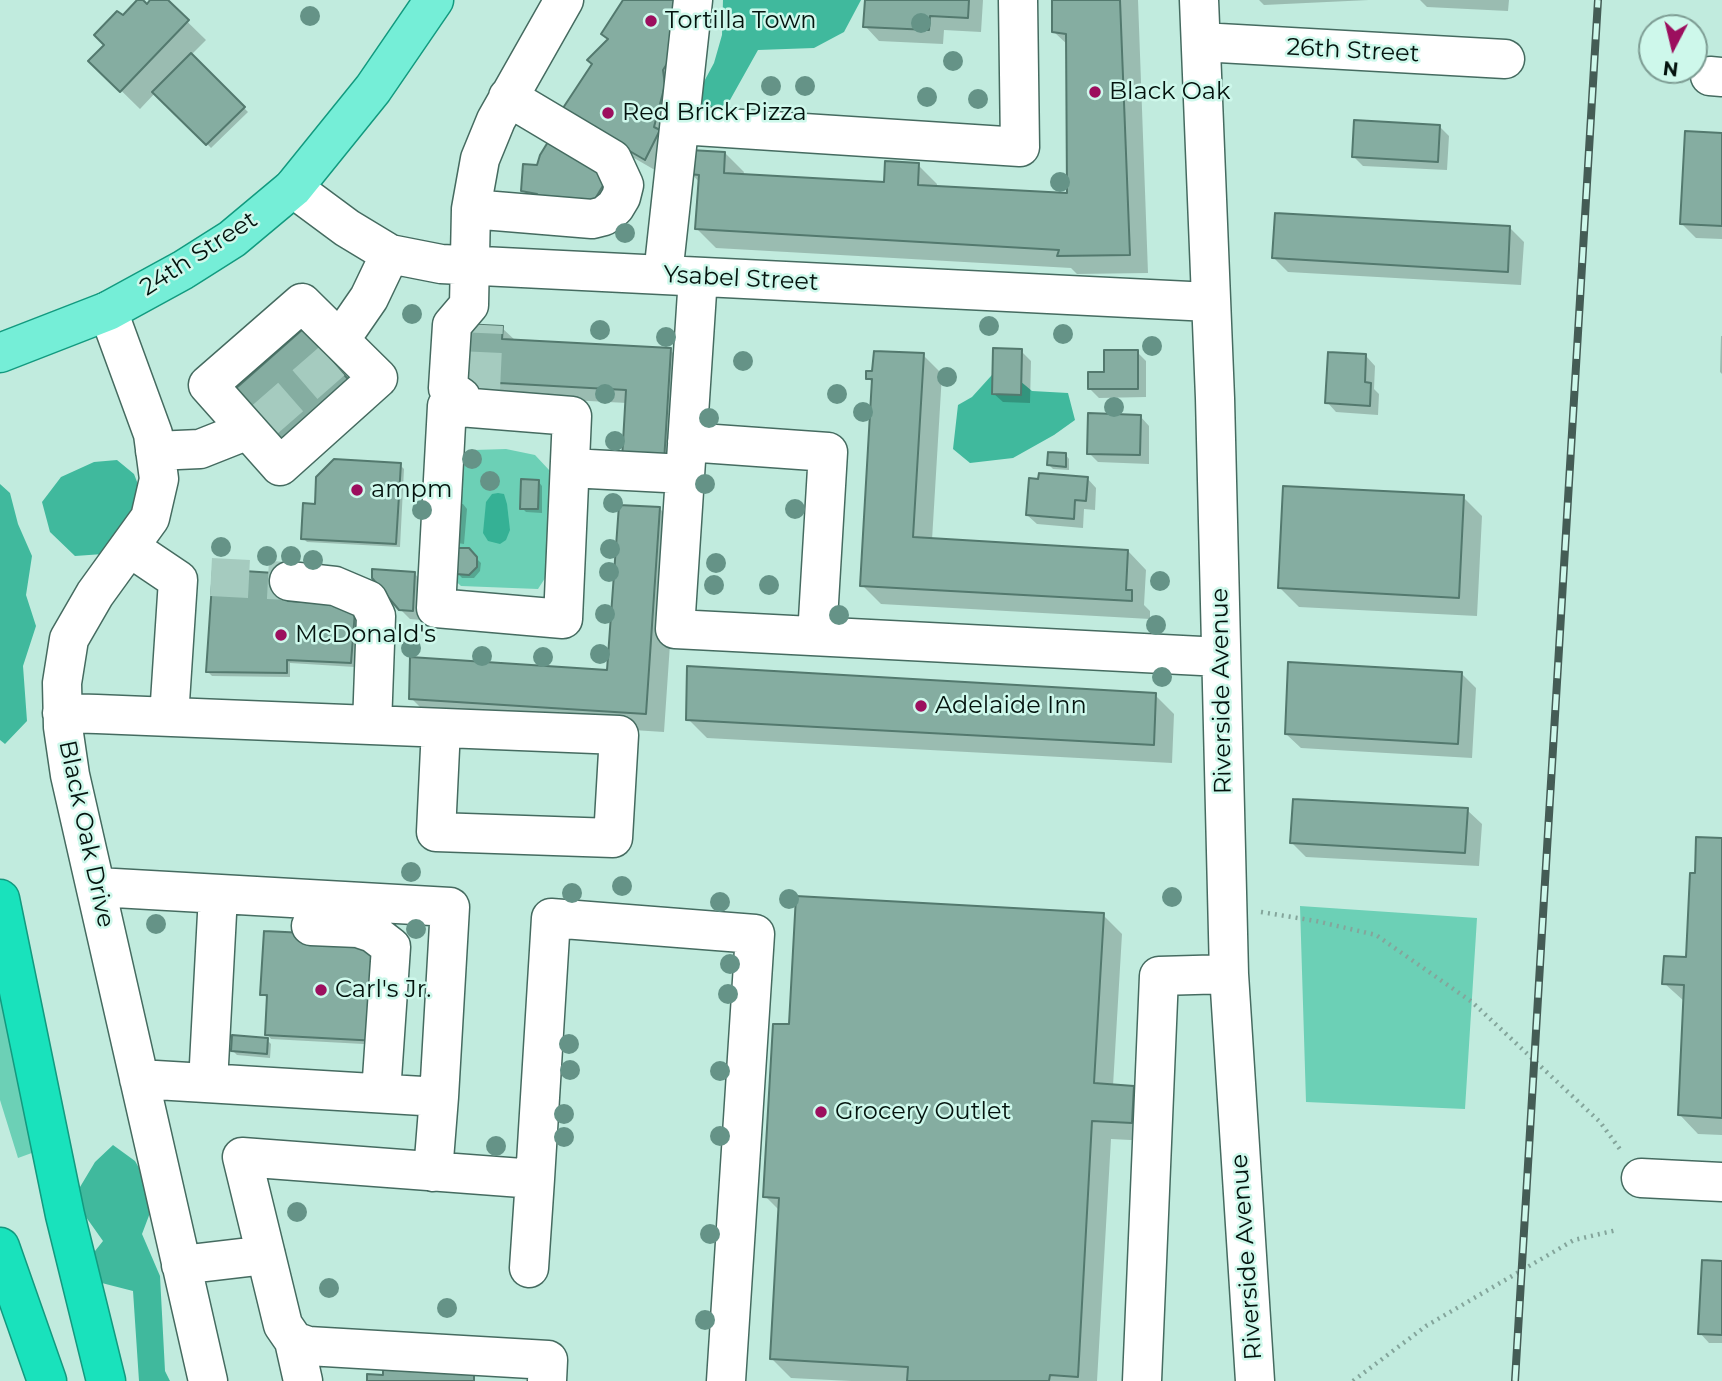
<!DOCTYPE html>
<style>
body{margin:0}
#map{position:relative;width:1722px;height:1381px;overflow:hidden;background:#c1ebde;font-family:Montserrat,sans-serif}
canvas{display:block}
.north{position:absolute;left:1638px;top:14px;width:70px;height:70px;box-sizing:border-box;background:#cef8eb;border:2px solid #7d9c93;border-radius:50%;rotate:187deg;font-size:19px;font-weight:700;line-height:28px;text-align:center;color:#04130e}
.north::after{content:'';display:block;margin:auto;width:24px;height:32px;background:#9c0f5e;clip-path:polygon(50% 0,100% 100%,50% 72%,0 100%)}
</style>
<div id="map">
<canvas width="1722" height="1381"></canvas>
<div class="north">N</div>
</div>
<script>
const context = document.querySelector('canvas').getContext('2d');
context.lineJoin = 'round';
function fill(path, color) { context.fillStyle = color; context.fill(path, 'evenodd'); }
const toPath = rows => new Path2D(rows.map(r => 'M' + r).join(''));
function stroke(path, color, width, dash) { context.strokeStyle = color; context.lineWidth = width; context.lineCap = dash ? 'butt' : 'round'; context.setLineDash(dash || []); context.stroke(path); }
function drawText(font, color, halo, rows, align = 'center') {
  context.font = font + ' Montserrat,sans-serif'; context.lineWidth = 5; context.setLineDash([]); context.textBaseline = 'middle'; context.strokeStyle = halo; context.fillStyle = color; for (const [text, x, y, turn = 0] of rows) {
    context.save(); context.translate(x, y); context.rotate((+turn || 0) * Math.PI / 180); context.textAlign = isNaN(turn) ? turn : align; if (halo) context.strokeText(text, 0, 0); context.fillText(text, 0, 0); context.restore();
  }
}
const green = toPath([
 [506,449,535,455,550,471,549,572,538,589,461,586,449,575,459,473,465,456,474,450],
 [1300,906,1477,918,1465,1109,1306,1102],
 [0,992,40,1150,18,1158,0,1100]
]);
const forest = toPath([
 [723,0,861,0,844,32,814,48,758,50,730,100,711,115,693,102,714,63,722,35],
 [1001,365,1032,391,1068,393,1075,420,1054,435,1013,458,970,463,953,449,958,405,972,397],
 [117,460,134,474,144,500,103,554,75,556,50,532,42,502,61,477,94,462],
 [0,484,10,493,18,524,32,556,26,595,36,626,23,666,27,721,5,744,0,740],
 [113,1145,135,1161,156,1197,142,1234,160,1276,165,1371,170,1381,139,1381,133,1291,94,1281,91,1256,103,1241,81,1210,80,1187,95,1162]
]);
const water = toPath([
 [498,493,504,494,507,504,510,530,506,540,500,544,488,541,483,533,486,502,492,494]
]);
const shadow = toPath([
 [140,0,147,6,153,0,165,0,206,40,191,55,248,112,211,148,156,92,140,109,91,61,107,45,123,18],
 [625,0,695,0,660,173,577,125],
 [866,0,983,0,981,32,944,30,943,44,879,41,865,26],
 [1054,0,1138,0,1148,273,1077,274,1071,268,716,248,697,229,700,183,691,173,725,153,744,172,743,176,886,184,918,165,937,184,937,188,1069,195,1068,45,1054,32],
 [1259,0,1369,0,1264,5],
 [1420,0,1509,0,1508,11,1427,7],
 [1439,126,1449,136,1447,170,1363,166,1353,156],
 [1722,135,1722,239,1696,238,1682,224],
 [539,167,610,184,597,207,527,195,523,190],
 [1510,228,1524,242,1521,285,1288,272,1274,258],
 [502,328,516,341,670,350,684,364,678,475,627,403,513,397,476,403],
 [303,331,374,409,308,468,289,450],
 [1721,336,1722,336,1722,374,1720,372],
 [1021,351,1031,361,1030,403,1003,402,993,393],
 [1137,352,1146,361,1146,397,1099,398,1089,388],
 [923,355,942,374,932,540,1128,551,1146,570,1144,605,1150,611,1150,619,881,604,862,585,874,384,868,378],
 [1366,356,1375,366,1374,389,1379,394,1378,415,1336,412,1327,402],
 [1140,416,1149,426,1149,464,1098,462,1089,453],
 [1065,454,1069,459,1069,470,1053,469,1049,465],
 [400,465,404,469,400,547,307,542,303,538,316,506],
 [1087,478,1096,488,1095,510,1084,509,1083,528,1037,524,1027,515],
 [538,481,542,486,542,513,526,512,522,508],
 [1463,497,1482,516,1477,616,1299,607,1280,588],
 [455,504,463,504,467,509,464,544,457,543],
 [659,508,678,527,664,732,430,717,411,698,609,672],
 [468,550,481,563,480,571,474,578,462,578,450,565],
 [415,574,424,584,421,620,410,619,400,609],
 [294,579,292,603,358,617,355,667,290,663,290,677,212,676,208,672],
 [1461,673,1476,688,1472,758,1301,748,1286,734],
 [1155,695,1174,714,1172,763,707,738,688,719],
 [1467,810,1482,824,1479,866,1306,857,1292,843],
 [1722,840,1722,1135,1698,1134,1680,1115,1685,1002,1664,983,1688,959,1696,875],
 [1103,915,1122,934,1113,1086,1133,1087,1152,1106,1150,1141,1111,1139,1097,1381,851,1381,791,1378,772,1359,780,1211,765,1196,791,1026],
 [371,942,382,1045,271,1039,267,1034,269,999,262,994],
 [267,1040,271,1044,270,1058,237,1055,232,1050],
 [1722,1263,1722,1343,1709,1343,1700,1333]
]);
const building = toPath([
 [137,0,143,0,147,4,150,0,168,0,189,20,120,92,88,61,104,45,94,35,117,11,123,15,137,0],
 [623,0,680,0,677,22,670,36,672,56,663,70,665,85,654,127,660,130,645,160,561,111,592,64,587,60,608,39,601,34,623,0],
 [865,0,969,0,968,18,930,16,929,30,863,27,865,0],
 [1052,0,1120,0,1130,255,1057,256,1059,250,695,229,699,175,689,174,690,150,725,152,724,173,884,182,885,161,919,163,918,185,1067,193,1066,34,1052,32,1052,0],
 [191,53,245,107,206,145,152,92,191,53],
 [1354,120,1440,125,1438,162,1352,157,1354,120],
 [1685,131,1722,133,1722,226,1680,224,1685,131],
 [551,137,607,179,592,204,537,201,537,194,521,191,523,164,537,165,540,155,551,137],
 [1275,213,1510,226,1508,272,1272,258,1275,213],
 [463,324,503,326,502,339,671,348,664,462,622,459,626,390,499,383,498,392,459,389,463,324],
 [303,329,357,389,288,451,234,390,303,329],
 [993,348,1022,349,1021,395,992,394,993,348],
 [1104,350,1138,350,1138,389,1088,389,1088,372,1104,372,1104,350],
 [874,351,924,353,913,537,1128,550,1126,590,1132,590,1132,601,860,586,872,379,866,379,866,371,872,371,874,351],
 [1328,352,1366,354,1365,382,1371,383,1370,406,1325,403,1328,352],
 [1088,413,1141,415,1140,455,1087,454,1088,413],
 [1048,452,1066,453,1066,467,1047,465,1048,452],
 [334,459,401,463,396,544,301,539,303,503,315,504,316,477,334,459],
 [1039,473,1088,477,1086,501,1075,500,1074,519,1026,515,1029,478,1038,479,1039,473],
 [521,479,539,480,538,509,520,509,521,479],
 [1283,486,1464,495,1459,598,1278,588,1283,486],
 [619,505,660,507,646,714,409,699,410,657,607,670,619,505],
 [458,548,469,548,477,557,477,567,469,575,456,574,458,548],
 [213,569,290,574,288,601,338,604,355,611,351,663,287,660,287,673,206,672,213,569],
 [372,569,415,572,413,611,399,610,372,578,372,569],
 [1288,662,1462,672,1458,744,1285,734,1288,662],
 [687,666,1156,693,1154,745,686,720,687,666],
 [1293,799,1468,808,1465,853,1290,843,1293,799],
 [1696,837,1722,838,1722,1118,1678,1115,1684,985,1662,984,1664,956,1686,957,1690,873,1695,873,1696,837],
 [796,896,1104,913,1094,1083,1134,1086,1132,1123,1092,1121,1078,1377,1050,1375,1049,1381,907,1381,908,1367,770,1359,779,1198,763,1197,773,1024,789,1024,796,896],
 [264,931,368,936,384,950,378,1041,265,1035,267,995,260,995,264,931],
 [232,1035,268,1038,267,1054,231,1051,232,1035],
 [1702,1260,1722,1261,1722,1335,1698,1334,1702,1260],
 [383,1367,474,1372,474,1381,367,1381,367,1374,383,1375,383,1367]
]);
const minorTunnel = toPath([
 [481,390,484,325],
 [262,422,332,361],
 [211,577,289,581]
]);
const path = toPath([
 [1261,912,1316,921,1376,935,1472,1002,1600,1122,1622,1152],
 [1353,1381,1426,1326,1574,1240,1617,1230]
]);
const minor = toPath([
 [1199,0,1215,398,1229,974,1255,1381],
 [1201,42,1505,59],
 [1710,76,1722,77],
 [680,125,1020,147,1018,0],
 [293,188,347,228,390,254,441,264,1210,302],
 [471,209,592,219,604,216,615,207,621,197,624,185,612,159,508,97],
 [663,275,693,0],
 [698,277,675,629,1221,657],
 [302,303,378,378,280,466,208,385,302,303],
 [108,311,153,434,159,479,150,518,95,594,69,639,62,683,63,727,70,775,208,1381],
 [340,340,369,298,390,254],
 [461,397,448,388,452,325,469,305,471,209,480,159,496,120,564,0],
 [447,406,572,416,563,619,436,608,447,406],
 [687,442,828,452,817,636],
 [155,451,200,449,248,430],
 [570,468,685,474],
 [129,547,178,580,169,717],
 [289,581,335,586,368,600,376,616,372,725],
 [62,713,97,714,619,735,613,838,436,832,441,728],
 [97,887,450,907,439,1097,139,1079],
 [311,926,358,928,373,933,391,947,381,1093],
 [208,1083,218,895],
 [433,1172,439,1097],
 [1641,1178,1722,1182],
 [181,1265,266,1255],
 [529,1268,535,1179],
 [294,1341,303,1381],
 [547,1381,548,1360,308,1346,294,1341,283,1325,242,1157,535,1179,551,918,755,934,726,1381],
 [1142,1381,1159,976,1229,974]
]);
const major = toPath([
 [0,353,108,311,183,270,232,239,293,188,373,89,434,0]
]);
const highway = toPath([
 [0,899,65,1215,106,1381],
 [0,1247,47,1381]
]);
const rail = toPath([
 [1515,1381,1598,0]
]);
const trees = [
 [310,16],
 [921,23],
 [953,61],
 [771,86],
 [805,86],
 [927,97],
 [978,99],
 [1060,182],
 [625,233],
 [412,314],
 [989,326],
 [600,330],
 [1063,334],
 [666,337],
 [1152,346],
 [743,361],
 [947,377],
 [605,394],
 [837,394],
 [1114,407],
 [863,412],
 [709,418],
 [615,441],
 [472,459],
 [490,481],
 [705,484],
 [613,503],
 [795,509],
 [422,510],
 [221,547],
 [610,549],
 [267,556],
 [291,556],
 [313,560],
 [716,563],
 [609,572],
 [1160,581],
 [714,585],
 [769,585],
 [605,614],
 [839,615],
 [1156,625],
 [411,648],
 [600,654],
 [482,656],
 [543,657],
 [1162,677],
 [411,872],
 [622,886],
 [572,893],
 [1172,897],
 [789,899],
 [720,902],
 [156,924],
 [416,929],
 [730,964],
 [728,994],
 [569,1044],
 [570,1070],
 [720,1071],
 [564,1114],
 [720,1136],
 [564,1137],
 [496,1146],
 [297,1212],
 [710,1234],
 [329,1288],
 [447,1308],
 [705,1320]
];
const markers = [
 [651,21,7,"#9c0f5e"],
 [1095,92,7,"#9c0f5e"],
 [608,113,7,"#9c0f5e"],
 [357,490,7,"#9c0f5e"],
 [281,635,7,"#9c0f5e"],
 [921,706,7,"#9c0f5e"],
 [321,990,7,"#9c0f5e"],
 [821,1112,7,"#9c0f5e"]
];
const poiNames = [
 ["Tortilla Town",665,21],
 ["Black Oak",1109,92],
 ["Red Brick Pizza",622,113],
 ["ampm",371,490],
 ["McDonald's",295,635],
 ["Adelaide Inn",935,706],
 ["Carl's Jr.",335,990],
 ["Grocery Outlet",835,1112]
];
const streetNames = [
 ["26th Street",1353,51,3],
 ["24th Street",199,254,-33],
 ["Ysabel Street",741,279,3],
 ["Riverside Avenue",1222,691,-91],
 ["Black Oak Drive",86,834,78],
 ["Riverside Avenue",1247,1257,-94]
];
fill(green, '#6cd0b6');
fill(forest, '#40b99d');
fill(water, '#35b195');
fill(shadow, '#0003');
fill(building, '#85ada1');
stroke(building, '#53796e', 2);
stroke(minorTunnel, '#a5cbbf', 38, [38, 19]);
stroke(minor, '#456b60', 41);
stroke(major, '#129a7f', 41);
stroke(highway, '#129a7f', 41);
stroke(path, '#84a59b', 4.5, [2, 5]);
stroke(minor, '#fff', 38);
stroke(major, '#75eed7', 38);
stroke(highway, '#19e2bc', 38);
stroke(rail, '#445c55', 8);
stroke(rail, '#cef8eb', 5, [16]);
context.fillStyle = '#659387';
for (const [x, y] of trees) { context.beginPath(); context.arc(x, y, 10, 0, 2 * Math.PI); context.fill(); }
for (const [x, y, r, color] of markers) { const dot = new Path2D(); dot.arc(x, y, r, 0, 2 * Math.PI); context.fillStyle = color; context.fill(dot); stroke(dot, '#cef8eb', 2.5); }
drawText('24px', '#04130e', '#cef8eb', poiNames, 'left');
drawText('24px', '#04130e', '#cef8eb', streetNames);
</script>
